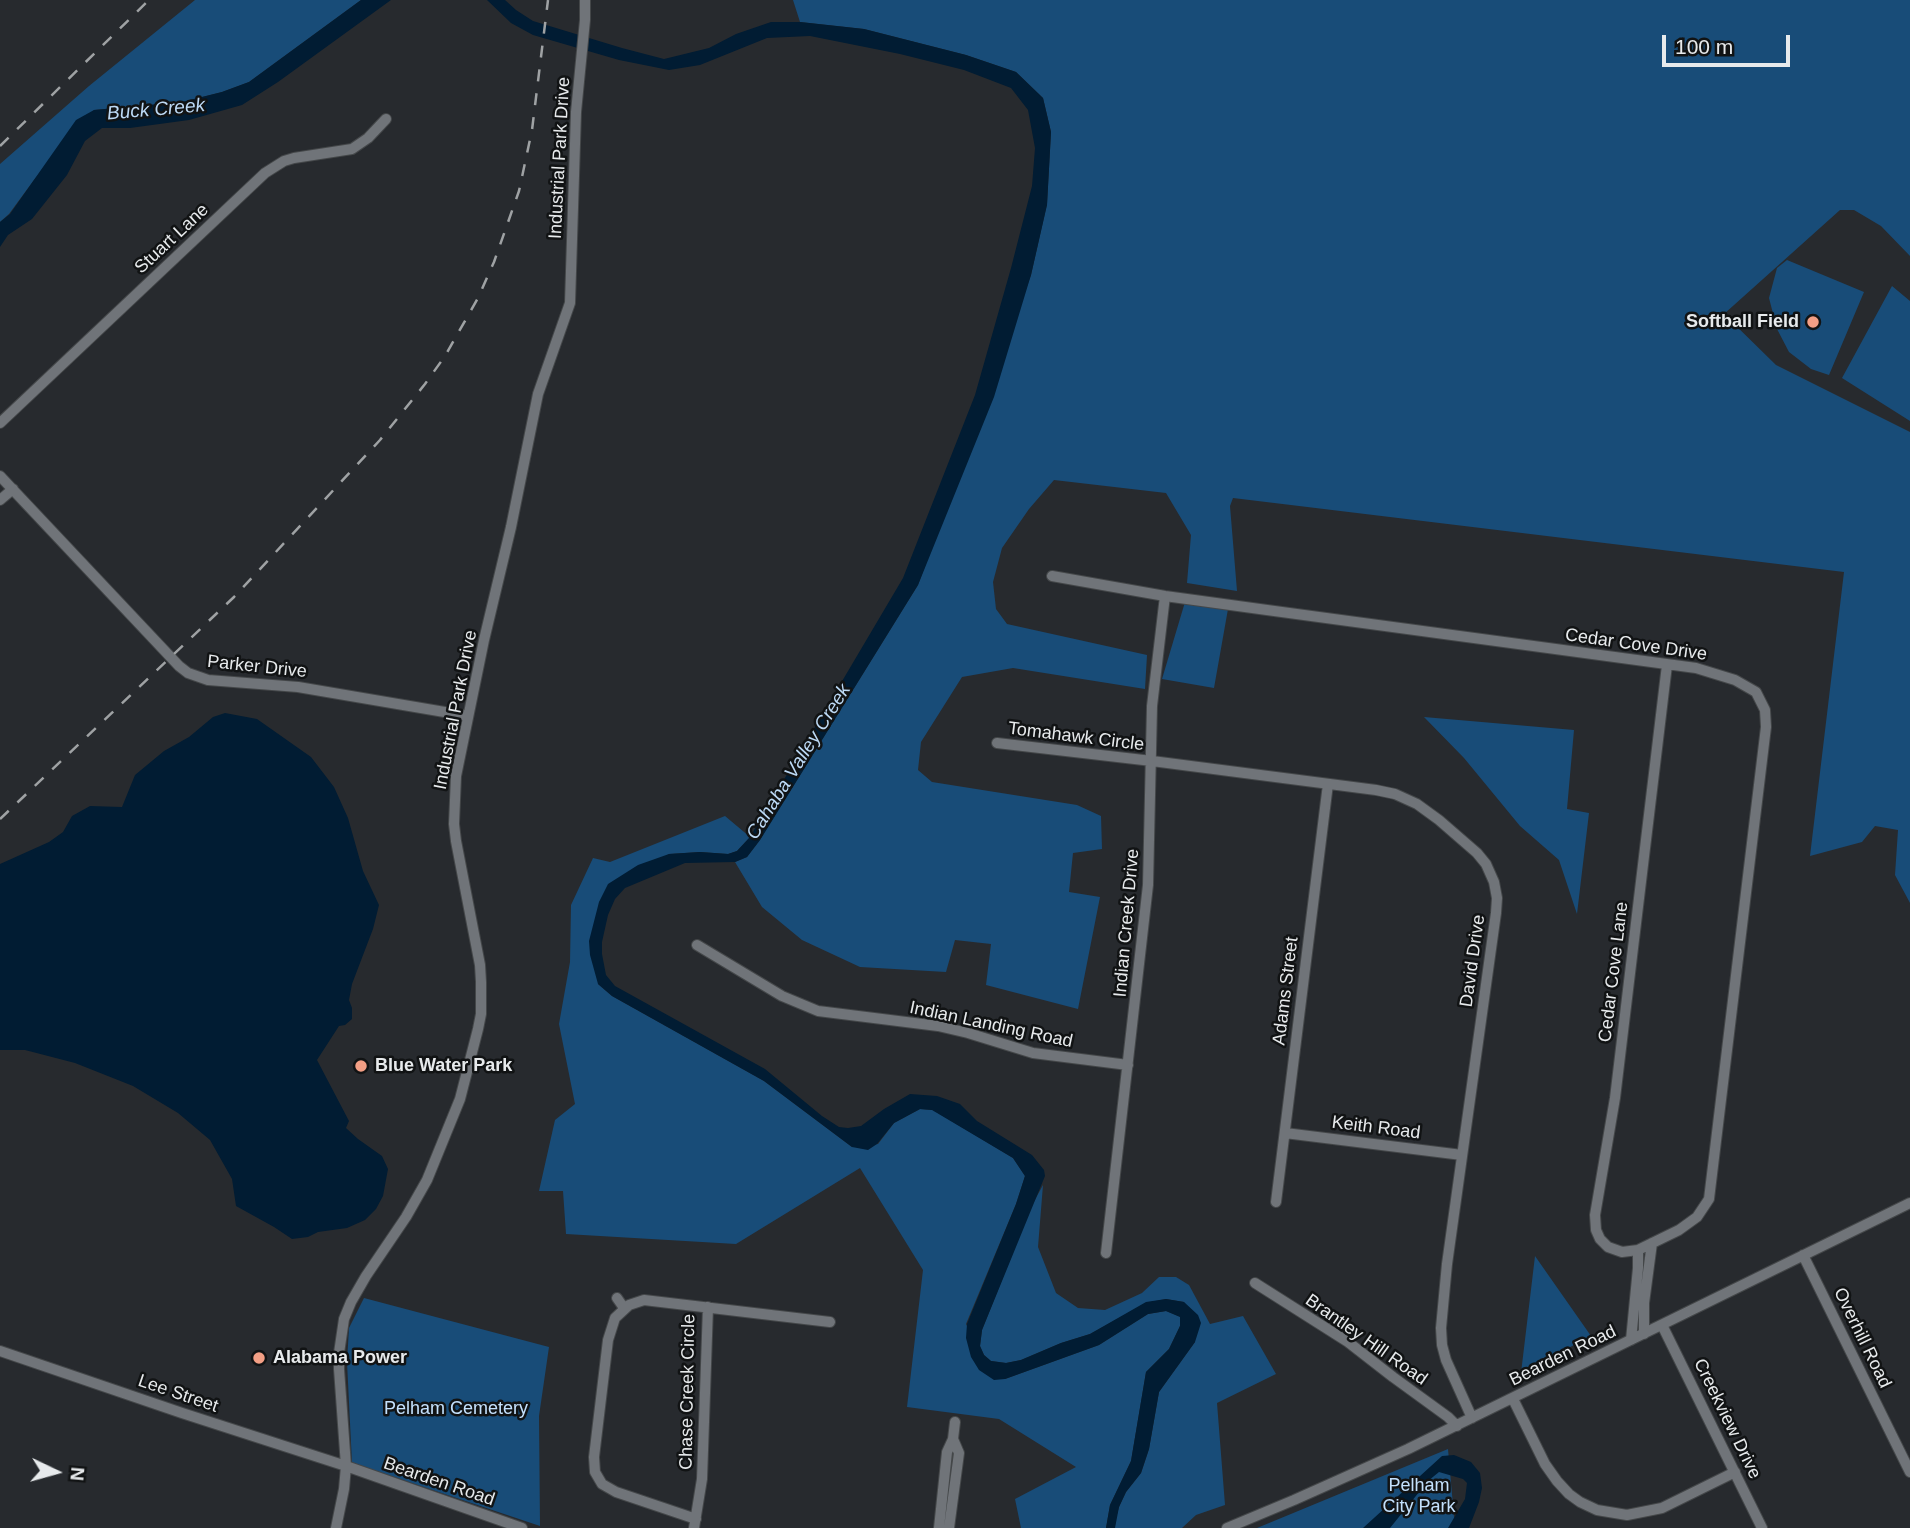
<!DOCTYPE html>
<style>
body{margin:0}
#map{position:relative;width:1910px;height:1528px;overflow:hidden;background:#272a2e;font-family:Arial,sans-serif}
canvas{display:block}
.north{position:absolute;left:21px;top:1437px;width:70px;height:70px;-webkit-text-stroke:5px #111314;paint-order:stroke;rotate:95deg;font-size:19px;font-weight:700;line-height:28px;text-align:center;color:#e7eaec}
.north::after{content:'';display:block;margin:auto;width:24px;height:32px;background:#e7eaec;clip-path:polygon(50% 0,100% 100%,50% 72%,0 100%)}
.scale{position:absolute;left:1662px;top:35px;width:128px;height:32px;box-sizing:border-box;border:4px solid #e7eaec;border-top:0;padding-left:9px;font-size:21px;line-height:24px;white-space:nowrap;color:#e7eaec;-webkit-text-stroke:5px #111314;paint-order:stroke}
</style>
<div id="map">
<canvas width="1910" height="1528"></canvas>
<div class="north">N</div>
<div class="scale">100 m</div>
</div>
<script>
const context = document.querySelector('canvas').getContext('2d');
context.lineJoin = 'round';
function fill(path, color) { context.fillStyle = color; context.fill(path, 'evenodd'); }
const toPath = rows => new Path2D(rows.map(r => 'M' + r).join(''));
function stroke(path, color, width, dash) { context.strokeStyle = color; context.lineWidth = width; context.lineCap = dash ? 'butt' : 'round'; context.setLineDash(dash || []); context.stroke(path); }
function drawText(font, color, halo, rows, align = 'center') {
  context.font = font + ' Arial,sans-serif'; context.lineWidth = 5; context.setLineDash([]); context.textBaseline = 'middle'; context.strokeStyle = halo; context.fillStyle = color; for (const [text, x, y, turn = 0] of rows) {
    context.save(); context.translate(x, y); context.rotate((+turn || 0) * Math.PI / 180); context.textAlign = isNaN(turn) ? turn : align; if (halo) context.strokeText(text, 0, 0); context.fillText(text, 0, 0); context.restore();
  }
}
const green = toPath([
 [195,0,361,0,249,82,222,92,182,102,94,110,34,180,9,214,0,222,0,164,89,86],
 [793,0,1910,0,1910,256,1881,226,1854,210,1840,210,1724,314,1776,365,1910,432,1910,903,1895,875,1898,830,1875,826,1862,842,1810,856,1844,572,1233,498,1230,506,1237,591,1187,583,1191,535,1166,493,1054,480,1029,509,1002,548,993,582,996,609,1007,624,1147,655,1145,689,1013,668,962,677,921,742,918,770,932,782,1077,805,1101,816,1102,849,1073,853,1069,892,1100,897,1078,1009,986,985,991,944,955,940,946,972,860,967,802,940,762,907,735,862,747,857,760,840,918,585,1031,275,1047,204,1051,132,1043,98,1016,72,966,55,864,29,800,22],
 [1787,260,1864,292,1829,375,1811,369,1789,352,1777,329,1769,298,1777,268],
 [1892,286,1910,301,1910,421,1842,378],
 [1185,602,1228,609,1214,688,1162,679],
 [1424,717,1574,730,1567,809,1589,813,1577,914,1559,860,1520,826,1464,758],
 [725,816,750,837,737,851,728,854,700,852,669,854,599,902,598,984,612,996,764,1081,852,1147,878,1144,894,1123,920,1109,933,1110,1013,1158,1025,1176,1016,1204,966,1324,994,1379,1005,1379,1099,1345,1148,1314,1166,1311,1181,1317,1180,1326,1169,1349,1146,1372,1131,1461,1110,1505,1106,1528,1021,1528,1015,1499,1076,1467,999,1419,907,1407,923,1270,860,1168,736,1244,566,1234,563,1191,539,1191,555,1120,575,1104,559,1024,570,962,571,905,593,858,610,862],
 [1043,1185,1038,1247,1056,1293,1078,1308,1105,1310,1142,1293,1159,1277,1176,1277,1189,1285,1210,1324,1243,1316,1276,1374,1217,1403,1225,1505,1196,1515,1182,1528,1115,1528,1114,1525,1119,1507,1126,1492,1141,1473,1149,1449,1159,1392,1195,1342,1184,1302,1166,1299,1146,1303,1090,1334,1061,1343,1021,1360,1006,1363,991,1361,984,1355,980,1346,982,1330,1031,1207],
 [1535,1256,1591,1336,1521,1373],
 [364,1298,549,1347,539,1416,540,1526,352,1463,347,1362,349,1328],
 [1448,1449,1455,1528,1257,1528]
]);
const water = toPath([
 [361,0,391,0,278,82,242,105,189,120,130,128,102,128,85,141,67,175,32,219,8,235,0,247,0,222,10,214,76,120,94,110,182,102,222,92,249,82],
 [487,0,505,0,516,10,533,21,622,48,664,59,709,48,736,34,771,22,800,22,864,29,966,55,1016,72,1043,98,1051,132,1047,205,1031,275,994,397,918,585,760,840,747,857,735,862,685,863,625,888,615,899,608,915,602,942,602,954,606,975,615,986,765,1069,822,1116,839,1127,848,1128,861,1126,884,1109,910,1094,937,1096,960,1104,977,1121,1032,1155,1044,1170,1045,1176,982,1330,980,1346,984,1355,991,1361,1006,1363,1021,1360,1061,1343,1090,1334,1146,1302,1166,1299,1184,1302,1198,1315,1201,1323,1195,1342,1159,1392,1149,1449,1141,1473,1126,1492,1119,1507,1115,1528,1106,1528,1110,1505,1131,1461,1146,1372,1169,1349,1180,1326,1180,1317,1166,1311,1148,1314,1099,1345,1005,1379,994,1380,979,1370,971,1357,966,1338,967,1324,1016,1204,1025,1176,1013,1158,932,1110,920,1109,894,1123,877,1144,868,1150,852,1147,764,1081,612,996,598,984,590,955,589,941,599,902,608,884,638,865,669,854,700,852,728,854,737,851,750,837,903,578,975,395,1011,268,1032,186,1035,148,1028,110,1011,88,964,70,900,54,810,36,767,38,700,65,669,70,619,60,533,35,511,23],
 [225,713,257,719,311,757,334,787,348,818,363,871,379,905,373,929,352,984,349,1000,352,1008,352,1019,345,1025,339,1026,317,1060,349,1121,346,1128,358,1139,382,1156,388,1169,383,1196,376,1209,365,1220,347,1228,318,1232,308,1237,292,1239,274,1227,236,1206,232,1179,210,1140,178,1113,133,1086,75,1063,25,1050,0,1050,0,864,49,842,63,832,72,816,90,806,122,807,135,775,164,751,189,737,213,717],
 [1454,1455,1471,1462,1480,1473,1482,1488,1479,1502,1469,1528,1448,1528,1465,1499,1467,1483,1463,1479,1439,1472,1428,1481,1390,1528,1363,1528,1442,1456]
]);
const minor = toPath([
 [0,423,265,173,284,161,294,158,352,149,368,138,386,119],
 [0,476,179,666,188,673,208,680,298,687,468,716],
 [0,500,13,489],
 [1052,576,1165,596,1267,610,1696,668,1735,680,1756,692,1765,710,1766,727,1709,1199,1697,1217,1679,1230,1638,1250,1622,1252,1608,1247,1600,1239,1596,1230,1595,1215,1615,1098,1667,665],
 [997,743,1152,761,1376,790,1395,794,1417,804,1439,820,1477,853,1486,864,1494,882,1497,898,1496,913,1447,1264,1441,1328,1442,1345,1446,1360,1472,1418],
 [697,945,782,996,818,1011,938,1026,968,1033,1033,1053,1128,1065],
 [1285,1133,1462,1155],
 [1276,1202,1328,784],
 [1106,1253,1148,885,1152,706,1165,596],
 [1803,1255,1910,1472],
 [1255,1283,1348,1342,1393,1377,1448,1417,1457,1426],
 [617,1298,624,1308],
 [1662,1325,1762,1528],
 [1644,1334,1644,1303,1652,1243],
 [1631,1340,1638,1268,1638,1250],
 [0,1351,182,1413,346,1466,522,1528],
 [1513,1399,1545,1464,1557,1481,1569,1494,1580,1502,1597,1510,1627,1515,1662,1508,1735,1472],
 [696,1519,616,1492,602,1484,595,1472,594,1457,608,1340,615,1318,629,1305,644,1300,830,1322],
 [336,1528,344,1489,346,1466,339,1369,339,1353,344,1319,351,1302,366,1276,406,1217,427,1180,460,1099,478,1029,481,1014,481,982,480,965,456,841,454,824,456,776,484,640,511,527,538,394,570,303,576,112,585,20,585,0],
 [694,1528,702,1479,708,1307],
 [939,1528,947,1452,953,1439,955,1422],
 [949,1528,959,1453,953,1439],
 [1227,1528,1294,1500,1408,1449,1910,1203]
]);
const rail = toPath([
 [0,146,149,0],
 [0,819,234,597,380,440,425,384,445,356,478,298,494,262,519,191,532,130,548,0]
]);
const markers = [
 [1813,322,7,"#f39f85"],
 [361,1066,7,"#f39f85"],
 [259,1358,7,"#f39f85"]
];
const streetNames = [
 ["Industrial Park Drive",560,158,-87],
 ["Stuart Lane",172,239,-43],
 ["Cedar Cove Drive",1636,645,8],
 ["Parker Drive",257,667,6],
 ["Industrial Park Drive",456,710,-79],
 ["Tomahawk Circle",1076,737,7],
 ["Indian Creek Drive",1127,923,-85],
 ["David Drive",1473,961,-82],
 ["Cedar Cove Lane",1614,972,-83],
 ["Adams Street",1286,991,-83],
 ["Indian Landing Road",991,1025,12],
 ["Keith Road",1376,1128,7],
 ["Overhill Road",1862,1338,64],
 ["Brantley Hill Road",1366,1340,35],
 ["Bearden Road",1563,1356,-26],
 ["Chase Creek Circle",688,1392,-89],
 ["Lee Street",178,1394,19],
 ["Creekview Drive",1727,1419,64],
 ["Bearden Road",439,1482,19]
];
const poiNames = [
 ["Softball Field",1799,322,"right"],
 ["Blue Water Park",375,1066],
 ["Alabama Power",273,1358]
];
const parkNames = [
 ["Pelham Cemetery",456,1409],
 ["Pelham",1419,1486],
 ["City Park",1419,1507]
];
const waterNames = [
 ["Buck Creek",156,110,-5],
 ["Cahaba Valley Creek",799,762,-58]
];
fill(green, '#184c78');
fill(water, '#011c33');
stroke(minor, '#444749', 12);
stroke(minor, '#707479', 10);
stroke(rail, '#9fa2a4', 2.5, [12, 12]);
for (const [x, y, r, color] of markers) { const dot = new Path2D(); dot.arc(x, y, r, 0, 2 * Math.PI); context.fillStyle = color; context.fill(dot); stroke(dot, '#111314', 2.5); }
drawText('18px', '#e7eaec', '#111314', streetNames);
drawText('bold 18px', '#e7eaec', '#111314', poiNames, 'left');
drawText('18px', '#c4e1fd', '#111314', parkNames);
drawText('italic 19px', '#bcd9f5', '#111314', waterNames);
</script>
